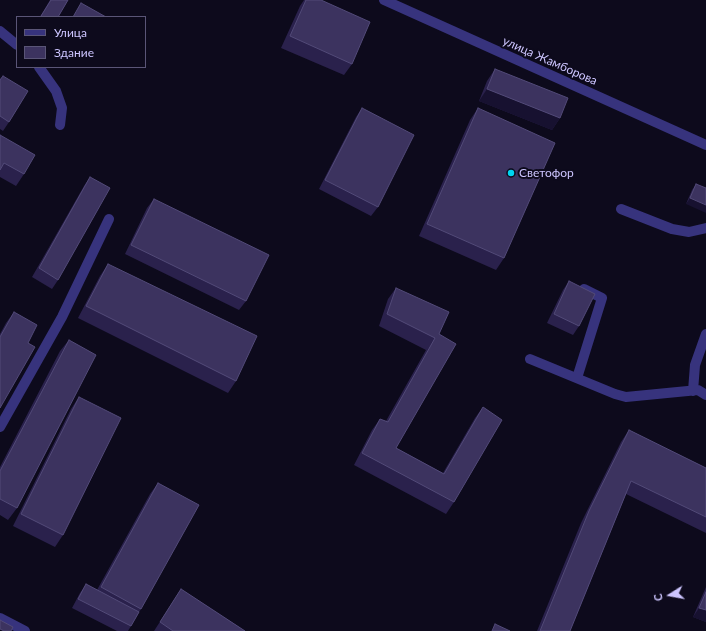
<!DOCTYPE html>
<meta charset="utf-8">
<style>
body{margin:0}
#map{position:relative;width:706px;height:631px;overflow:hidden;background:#0d0a1c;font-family:Lato,sans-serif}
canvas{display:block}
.legend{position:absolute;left:16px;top:16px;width:130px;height:52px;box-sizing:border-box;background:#0d0a1c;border:1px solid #5a5577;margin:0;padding:5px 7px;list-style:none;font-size:12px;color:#cdc5ff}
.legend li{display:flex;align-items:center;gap:8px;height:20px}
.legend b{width:20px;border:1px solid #5a5577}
.north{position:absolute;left:650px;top:575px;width:40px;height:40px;-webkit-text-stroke:3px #0d0a1c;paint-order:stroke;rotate:259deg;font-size:11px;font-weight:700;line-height:16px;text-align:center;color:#cdc5ff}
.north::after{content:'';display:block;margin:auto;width:14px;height:18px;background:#cdc5ff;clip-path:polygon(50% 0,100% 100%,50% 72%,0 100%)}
</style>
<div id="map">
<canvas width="706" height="631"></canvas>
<ul class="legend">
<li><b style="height:5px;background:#37337d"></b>Улица</li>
<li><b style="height:11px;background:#3c335f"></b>Здание</li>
</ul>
<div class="north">С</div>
</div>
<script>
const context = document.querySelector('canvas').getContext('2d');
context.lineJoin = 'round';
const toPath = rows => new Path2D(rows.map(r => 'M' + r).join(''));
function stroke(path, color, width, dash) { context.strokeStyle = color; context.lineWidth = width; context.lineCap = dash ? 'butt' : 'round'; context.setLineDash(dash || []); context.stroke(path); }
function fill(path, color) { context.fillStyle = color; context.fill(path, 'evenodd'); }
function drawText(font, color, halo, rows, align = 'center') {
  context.font = font + ' Lato,sans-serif'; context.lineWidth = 4; context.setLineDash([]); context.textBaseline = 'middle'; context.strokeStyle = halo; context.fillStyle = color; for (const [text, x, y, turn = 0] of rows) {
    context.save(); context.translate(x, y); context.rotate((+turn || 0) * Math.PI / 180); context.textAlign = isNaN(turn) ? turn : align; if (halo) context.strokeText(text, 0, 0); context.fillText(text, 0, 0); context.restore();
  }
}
const minor = toPath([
 [384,0,706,145],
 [0,31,17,45],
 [39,67,56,91,62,108,60,125],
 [621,209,672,229,689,232,706,228],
 [530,359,615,394,626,397,698,390,706,395],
 [577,378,602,298,584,289],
 [693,391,695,365,706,334],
 [0,427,62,317,109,219],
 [0,618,25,631]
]);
const wall = toPath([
 [50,0,68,0,58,17,40,17],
 [304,0,321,0,352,64,344,75,281,48,300,6],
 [495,69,560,118,552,130,479,101,487,81],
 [3,76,9,122,3,131,0,129,0,79],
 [362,108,378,207,371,216,319,189,356,117],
 [478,108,504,258,496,270,419,236,470,120],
 [0,135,24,174,16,186,0,177],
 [90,177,58,280,52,289,32,277,84,186],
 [696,184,706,188,686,204,692,190],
 [154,199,246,301,239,310,125,254,147,208],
 [108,264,236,381,228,393,78,318,100,276],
 [569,281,579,326,573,335,547,323,563,290],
 [396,288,439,334,396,448,443,473,475,418,483,407,454,502,446,514,354,465,372,430,380,419,386,421,426,350,379,326,388,299],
 [14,312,0,408,0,334,6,323],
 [69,340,17,508,8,520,0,515,0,467,60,351],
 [79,397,63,535,55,547,13,526,71,409],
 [629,430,706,468,706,533,626,494,570,631,537,631,581,523,621,442],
 [158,483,141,609,128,631,117,631,72,608,80,593,86,584,97,590,150,494],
 [706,587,706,622,693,617],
 [181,589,245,631,154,631]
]);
const shadedWall = toPath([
 [487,89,560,118,552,130,479,101],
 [690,198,706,205,706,213,686,204],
 [699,608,706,610,706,622,693,617]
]);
const building = toPath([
 [51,0,68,0,58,17,43,17,41,16,51,0],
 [306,0,321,0,370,22,352,64,290,36,306,0],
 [81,3,106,17,73,17,81,3],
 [495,69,568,98,560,118,487,89,495,69],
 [3,76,28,91,9,122,0,116,0,80,3,76],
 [362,108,414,135,378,207,325,180,362,108],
 [478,108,555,143,504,258,427,224,478,108],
 [0,135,35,155,24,174,4,163,0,170,0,135],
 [90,177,110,188,58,280,39,268,90,177],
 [696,184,706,188,706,205,690,198,696,184],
 [154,199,269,255,246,301,131,245,154,199],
 [108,264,257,336,236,381,86,306,108,264],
 [569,281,595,294,579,326,554,314,569,281],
 [396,288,449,312,439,334,456,344,396,448,444,474,483,407,502,420,454,502,362,453,380,419,388,422,435,338,387,314,396,288],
 [14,312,37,325,28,343,35,347,0,408,0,337,14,312],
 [69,340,96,355,17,508,0,499,0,471,69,340],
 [79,397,121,418,63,535,21,514,79,397],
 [629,430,706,468,706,517,631,481,570,631,540,631,589,511,629,430],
 [158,483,199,505,141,609,101,587,158,483],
 [86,584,139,612,131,626,78,599,86,584],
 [181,589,245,631,173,631,160,622,181,589],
 [706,592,706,610,699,608,706,592],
 [0,620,13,627,11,631,4,631,0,629,0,620],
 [495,624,510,631,492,631,495,624]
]);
const markers = [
 [511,173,4,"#00d5f0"]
];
const streetNames = [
 ["улица Жамборова",550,61,24]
];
const poiNames = [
 ["Светофор",519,173]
];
stroke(minor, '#37337d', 10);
fill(wall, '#2a214c');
fill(shadedWall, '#171130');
fill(building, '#3c335f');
stroke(building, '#524a78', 1);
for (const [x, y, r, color] of markers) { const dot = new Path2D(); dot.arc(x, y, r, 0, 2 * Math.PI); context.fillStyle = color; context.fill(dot); stroke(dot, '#0d0a1c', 1.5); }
drawText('12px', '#cdc5ff', '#0d0a1c', streetNames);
drawText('12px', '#cdc5ff', '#0d0a1c', poiNames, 'left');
</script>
